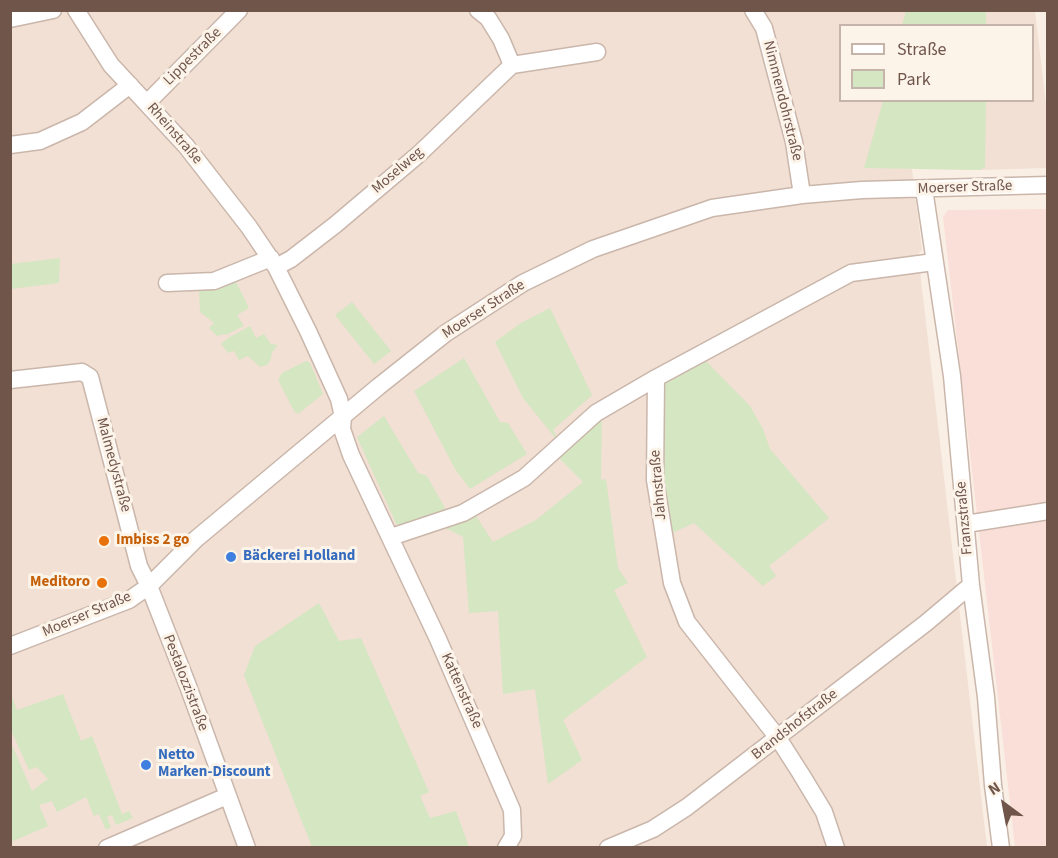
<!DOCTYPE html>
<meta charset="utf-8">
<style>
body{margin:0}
#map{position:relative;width:1058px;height:858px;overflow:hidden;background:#faefe4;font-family:"Source Sans 3",sans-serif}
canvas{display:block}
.frame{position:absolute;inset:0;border:12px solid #70554b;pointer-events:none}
.legend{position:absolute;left:839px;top:24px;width:195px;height:78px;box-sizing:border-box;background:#fdf4e9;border:2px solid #c5b4aa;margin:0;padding:8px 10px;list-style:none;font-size:18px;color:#70554b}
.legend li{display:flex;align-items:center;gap:12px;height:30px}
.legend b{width:30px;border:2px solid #c5b4aa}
.north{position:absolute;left:974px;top:774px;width:60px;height:60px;-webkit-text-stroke:4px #fdf4e9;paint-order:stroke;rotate:328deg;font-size:16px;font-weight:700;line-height:24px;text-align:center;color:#70554b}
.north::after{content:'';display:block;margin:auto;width:21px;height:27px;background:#70554b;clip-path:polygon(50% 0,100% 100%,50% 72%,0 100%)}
</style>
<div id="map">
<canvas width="1058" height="858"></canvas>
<div class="frame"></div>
<ul class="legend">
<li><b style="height:8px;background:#fff"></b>Straße</li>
<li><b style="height:16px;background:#d5e6c3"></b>Park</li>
</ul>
<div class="north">N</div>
</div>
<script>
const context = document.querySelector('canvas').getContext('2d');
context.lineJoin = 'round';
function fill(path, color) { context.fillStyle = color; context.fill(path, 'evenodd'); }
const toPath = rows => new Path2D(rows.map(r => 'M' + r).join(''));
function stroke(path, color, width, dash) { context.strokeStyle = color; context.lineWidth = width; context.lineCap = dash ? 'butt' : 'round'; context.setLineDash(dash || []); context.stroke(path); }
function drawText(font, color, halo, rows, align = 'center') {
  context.font = font + ' "Source Sans 3",sans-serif'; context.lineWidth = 6; context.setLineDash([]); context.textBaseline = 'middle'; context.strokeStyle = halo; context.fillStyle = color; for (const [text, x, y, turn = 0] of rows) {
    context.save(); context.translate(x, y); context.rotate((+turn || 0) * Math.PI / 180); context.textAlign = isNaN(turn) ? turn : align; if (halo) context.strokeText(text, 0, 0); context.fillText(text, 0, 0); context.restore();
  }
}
const residential = toPath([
 [10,11,1035,11,1047,113,1047,168,980,170,912,169,922,250,918,254,987,847,11,847],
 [840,26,1032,26,1032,100,840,100]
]);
const commercial = toPath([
 [1047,209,1047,847,1015,847,943,217,948,210]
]);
const green = toPath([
 [906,11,986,11,986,25,902,25],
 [883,101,986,101,985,167,980,170,864,168],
 [60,258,59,283,11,289,11,264],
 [235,280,249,308,237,315,244,326,226,335,224,334,217,336,209,328,214,323,200,312,199,290],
 [352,302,391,351,374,364,335,315],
 [550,308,592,395,553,430,561,445,602,410,601,480,606,479,618,568,628,583,614,590,647,657,563,720,582,760,548,784,535,689,503,694,498,611,469,613,463,537,442,526,474,513,493,542,536,520,583,482,553,452,561,445,523,398,495,342,521,323],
 [250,326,256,338,264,334,271,344,278,345,272,352,271,359,267,365,260,367,248,356,239,360,234,351,228,353,221,344,228,338],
 [464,358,500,422,508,423,527,454,470,489,455,469,414,391],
 [705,360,750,406,763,429,770,449,829,518,769,566,776,576,763,586,694,523,664,537,656,385],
 [306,361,310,363,323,394,298,414,294,411,278,380,282,373],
 [384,416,418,473,427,476,450,517,398,528,357,437],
 [319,603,339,641,361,638,429,792,420,796,430,818,456,811,469,847,312,847,244,675,255,646],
 [11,694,17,710,63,694,81,741,92,736,122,814,129,811,133,818,116,825,112,815,107,817,111,827,106,830,99,814,94,816,86,797,57,812,52,801,39,805,48,826,11,842,11,743,32,791,48,779,37,767,29,770,11,730]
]);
const minor = toPath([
 [76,10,111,65,186,146,249,227,276,267,308,331,339,399,343,417,342,429,351,455,438,639,512,810,513,836,506,848],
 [478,10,488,18,501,39,512,65],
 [753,10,764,28,794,142,802,195],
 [10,19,53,10],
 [147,103,239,10],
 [10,145,40,141,82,122,130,85],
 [924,189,952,376,971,585,986,697,993,785,1001,848],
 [276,267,291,259,335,225,419,154,512,65,597,52],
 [167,283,214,281,271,258],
 [10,380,82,372,90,377,139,566,149,586,188,686,247,848],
 [966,524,1048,511],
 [391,537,463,513,524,478,596,413,656,378],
 [10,646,129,600,149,586,196,539,378,387,446,333,523,283,593,249,712,208,802,195,862,190,1048,185],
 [107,848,227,796],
 [608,848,653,829,687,807,926,623,971,585],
 [836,848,824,812,801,774,778,738,687,622,672,583,655,480,656,378,851,273,934,262]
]);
const markers = [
 [104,541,6,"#e8710a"],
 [231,557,6,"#3f7fe0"],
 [102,583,6,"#e8710a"],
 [146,765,6,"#3f7fe0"]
];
const streetNames = [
 ["Lippestraße",193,57,-45],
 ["Nimmendohrstraße",782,101,76],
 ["Rheinstraße",174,134,49],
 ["Moselweg",398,171,-41],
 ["Moerser Straße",965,188,-2],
 ["Moerser Straße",484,310,-33],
 ["Malmedystraße",113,465,75],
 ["Jahnstraße",659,485,-95],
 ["Franzstraße",965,518,-95],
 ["Moerser Straße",87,615,-23],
 ["Pestalozzistraße",185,683,69],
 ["Kattenstraße",461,691,66],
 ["Brandshofstraße",795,725,-38]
];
const foodNames = [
 ["Imbiss 2 go",116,541],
 ["Meditoro",90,583,"right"]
];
const shopNames = [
 ["Bäckerei Holland",243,557],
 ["Netto",158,756],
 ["Marken-Discount",158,773]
];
fill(residential, '#f1e0d3');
fill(commercial, '#fadfd8');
fill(green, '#d5e6c3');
stroke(minor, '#cab6ab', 19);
stroke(minor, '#fff', 16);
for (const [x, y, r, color] of markers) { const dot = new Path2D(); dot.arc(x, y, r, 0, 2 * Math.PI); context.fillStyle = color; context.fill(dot); stroke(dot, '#fdf4e9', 2); }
drawText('15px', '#70554b', '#fdf4e9', streetNames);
drawText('bold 15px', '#c56008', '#fdf4e9', foodNames, 'left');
drawText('bold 15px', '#366cbe', '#fdf4e9', shopNames, 'left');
</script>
